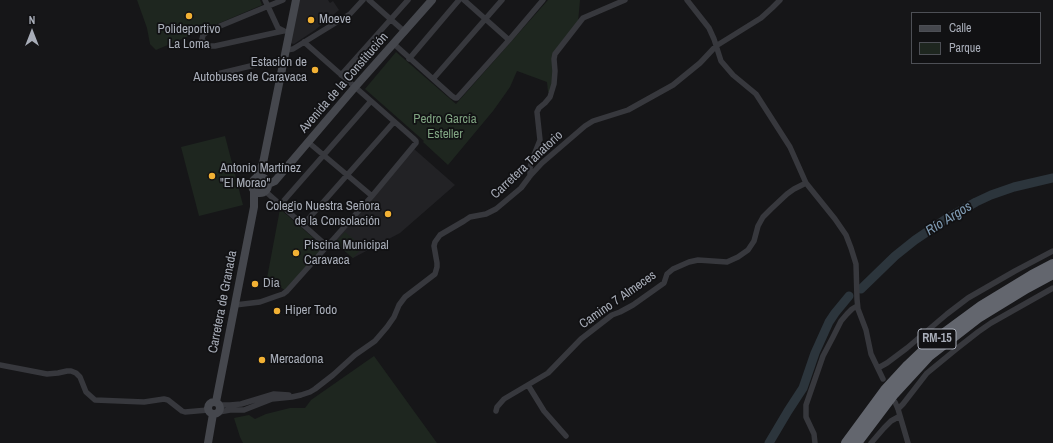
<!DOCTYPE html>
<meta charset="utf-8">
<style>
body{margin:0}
#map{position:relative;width:1053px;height:443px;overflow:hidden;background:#161618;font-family:"Archivo Narrow",sans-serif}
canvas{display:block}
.legend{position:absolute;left:911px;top:12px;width:130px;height:52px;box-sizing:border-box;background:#111113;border:1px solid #4d4f55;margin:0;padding:5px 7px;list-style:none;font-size:12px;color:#a8adb8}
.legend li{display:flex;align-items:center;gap:8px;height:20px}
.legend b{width:20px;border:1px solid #4d4f55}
.north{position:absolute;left:12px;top:12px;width:40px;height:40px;-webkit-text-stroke:3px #111113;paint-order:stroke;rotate:0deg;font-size:11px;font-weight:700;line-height:16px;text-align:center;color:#a8adb8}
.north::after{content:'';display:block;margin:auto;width:14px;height:18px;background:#a8adb8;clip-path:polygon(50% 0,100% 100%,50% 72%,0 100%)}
</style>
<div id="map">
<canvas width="1053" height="443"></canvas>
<ul class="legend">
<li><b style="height:5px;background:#45474d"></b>Calle</li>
<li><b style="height:11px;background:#1e261f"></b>Parque</li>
</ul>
<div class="north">N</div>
</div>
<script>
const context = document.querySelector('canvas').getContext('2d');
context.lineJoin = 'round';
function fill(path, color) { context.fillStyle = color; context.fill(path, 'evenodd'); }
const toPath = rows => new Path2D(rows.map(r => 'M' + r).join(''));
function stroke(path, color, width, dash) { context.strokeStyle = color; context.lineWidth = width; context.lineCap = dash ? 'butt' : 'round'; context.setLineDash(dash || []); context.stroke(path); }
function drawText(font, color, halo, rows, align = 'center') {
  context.font = font + ' "Archivo Narrow",sans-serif'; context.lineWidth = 3.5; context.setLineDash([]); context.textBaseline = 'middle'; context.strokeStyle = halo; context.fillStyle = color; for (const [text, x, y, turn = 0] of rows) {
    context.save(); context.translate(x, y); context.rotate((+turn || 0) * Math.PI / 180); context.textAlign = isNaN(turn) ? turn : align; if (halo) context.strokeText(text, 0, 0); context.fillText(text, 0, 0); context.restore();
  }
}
const built = toPath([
 [299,0,328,0,330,3,333,1,339,10,315,30,294,44,290,43],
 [413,148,455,185,400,233,353,258,332,240]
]);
const green = toPath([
 [137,0,260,0,262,5,156,50,150,44,147,28],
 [548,0,580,0,578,22,557,49,551,92,548,92,547,82,517,71,510,87,503,97,493,111,448,165,423,142,424,141,365,89,396,52,456,104],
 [225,136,243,205,199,216,181,147],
 [280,209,325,248,286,291,267,278],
 [345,232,363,247,353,258,335,243],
 [374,356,437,443,243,443,240,437,234,418,249,415,255,419,266,414,290,408,305,408,311,400]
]);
const river = toPath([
 [861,289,895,256,915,240,946,219,976,202,991,195,1014,187,1053,178],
 [769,443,788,411,803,388,815,353,829,322,835,313,849,296]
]);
const street = toPath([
 [265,0,278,28,284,31],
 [369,0,405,32],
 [464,0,509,40],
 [687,0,709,28,714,39,721,61,733,75,756,94,790,147,806,183,835,219,846,235,851,248,856,264,857,299,858,309,866,330,871,354,883,379],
 [283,31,215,46,210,46,206,45,202,39,203,35,208,31,283,0],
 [394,44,452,96,455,98,457,98,509,40,543,0],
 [286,50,293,49,350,14,363,0],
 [409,59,459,0],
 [341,75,408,0],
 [209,76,267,62,283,63],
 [433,79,502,0],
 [308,142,372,196],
 [530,176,530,168,532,160,540,140,537,112,539,108,545,103,550,97,554,84,555,71,554,59,555,54,583,18,625,0],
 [265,191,327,246],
 [280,205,371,101],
 [303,225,394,122],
 [235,305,260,302,277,296,283,294,287,291,372,196,416,143,416,141,413,138,304,42],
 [0,365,47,374,58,373,67,371,71,371,76,373,80,377,86,392,95,400,144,402,164,399,168,400,182,411,185,412,208,410],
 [878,368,887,363,907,348,947,314,968,298,1015,271,1053,251],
 [528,385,544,411,566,436],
 [895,402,898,409,908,443],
 [219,404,221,405,230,405,241,404,274,394,289,395],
 [898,409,903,404,927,373,955,350,978,332,991,323,1053,288],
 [228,410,244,410,272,399,292,397,301,395,310,392,315,389,333,375,355,355,375,341,387,327,394,317,399,305,405,297,435,274,437,267,437,263,434,246,435,242,440,235,464,221,470,217,486,214,496,209,521,188,530,176,542,163,585,126,593,121,628,110,673,85,700,63,716,46,761,18,772,8,780,0],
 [496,411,497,407,504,399,548,373,581,339,612,315,620,312,633,305,664,283,667,274,673,269,689,262,698,260,727,262,738,257,748,250,754,241,758,226,763,217,771,209,787,194,794,189,806,183],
 [219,412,230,410],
 [815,443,814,434,806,417,806,405,823,356,833,337,841,321,847,314,852,309,857,306],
 [871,443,884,428,891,421,900,416]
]);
const secondary = toPath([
 '252 185a8 8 0 1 1 16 0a8 8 0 1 1-16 0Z',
 [257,177,263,163,296,0],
 [268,184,275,181,355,87,432,0],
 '208 408a6 6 0 1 1 12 0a6 6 0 1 1-12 0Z',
 [216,402,254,207,254,191],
 [208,443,213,414]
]);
const highway = toPath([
 [846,443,885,390,908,365,932,342,981,306,1032,275,1053,264],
 [857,443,894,394,929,356,978,318,1027,288,1053,274]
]);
const markers = [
 [189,16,4,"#f2b134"],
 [311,20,4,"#f2b134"],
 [315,70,4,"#f2b134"],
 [212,176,4,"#f2b134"],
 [388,214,4,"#f2b134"],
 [296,253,4,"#f2b134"],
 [255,284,4,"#f2b134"],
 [277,311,4,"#f2b134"],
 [262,360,4,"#f2b134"]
];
const shields = [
 [937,339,38]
];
const shieldNames = [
 ["RM-15",937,339]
];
const poiNames = [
 ["Moeve",319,20],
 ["Polideportivo",189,30,"center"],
 ["La Loma",189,45,"center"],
 ["Estación de",307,63,"right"],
 ["Autobuses de Caravaca",307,78,"right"],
 ["Antonio Martínez",220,169],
 ["\"El Morao\"",220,184],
 ["Colegio Nuestra Señora",380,207,"right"],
 ["de la Consolación",380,222,"right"],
 ["Piscina Municipal",304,246],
 ["Caravaca",304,261],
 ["Dia",263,284],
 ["Hiper Todo",285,311],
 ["Mercadona",270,360]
];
const streetNames = [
 ["Avenida de la Constitución",344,83,-49],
 ["Carretera Tanatorio",527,165,-43],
 ["Camino 7 Almeces",618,300,-35],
 ["Carretera de Granada",223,302,-79]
];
const parkNames = [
 ["Pedro García",445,120],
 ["Esteller",445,135]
];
const waterNames = [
 ["Río Argos",949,219,-32]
];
fill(built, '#222225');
fill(green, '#1e261f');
stroke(river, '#2c353c', 9);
stroke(street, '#37383d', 5.5);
stroke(secondary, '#45474d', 8);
stroke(highway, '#63666e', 10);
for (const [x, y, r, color] of markers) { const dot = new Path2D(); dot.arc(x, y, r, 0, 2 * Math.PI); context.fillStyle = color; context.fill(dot); stroke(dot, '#111113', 1.5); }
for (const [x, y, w] of shields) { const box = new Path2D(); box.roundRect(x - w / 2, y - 10, w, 20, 3); context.fillStyle = '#111113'; context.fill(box); stroke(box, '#a8adb8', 1); }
drawText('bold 12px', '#a8adb8', null, shieldNames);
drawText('13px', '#a8adb8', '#111113', poiNames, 'left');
drawText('13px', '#a8adb8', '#111113', streetNames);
drawText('13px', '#7fa381', '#111113', parkNames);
drawText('italic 14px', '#7f9bb3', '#111113', waterNames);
</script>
